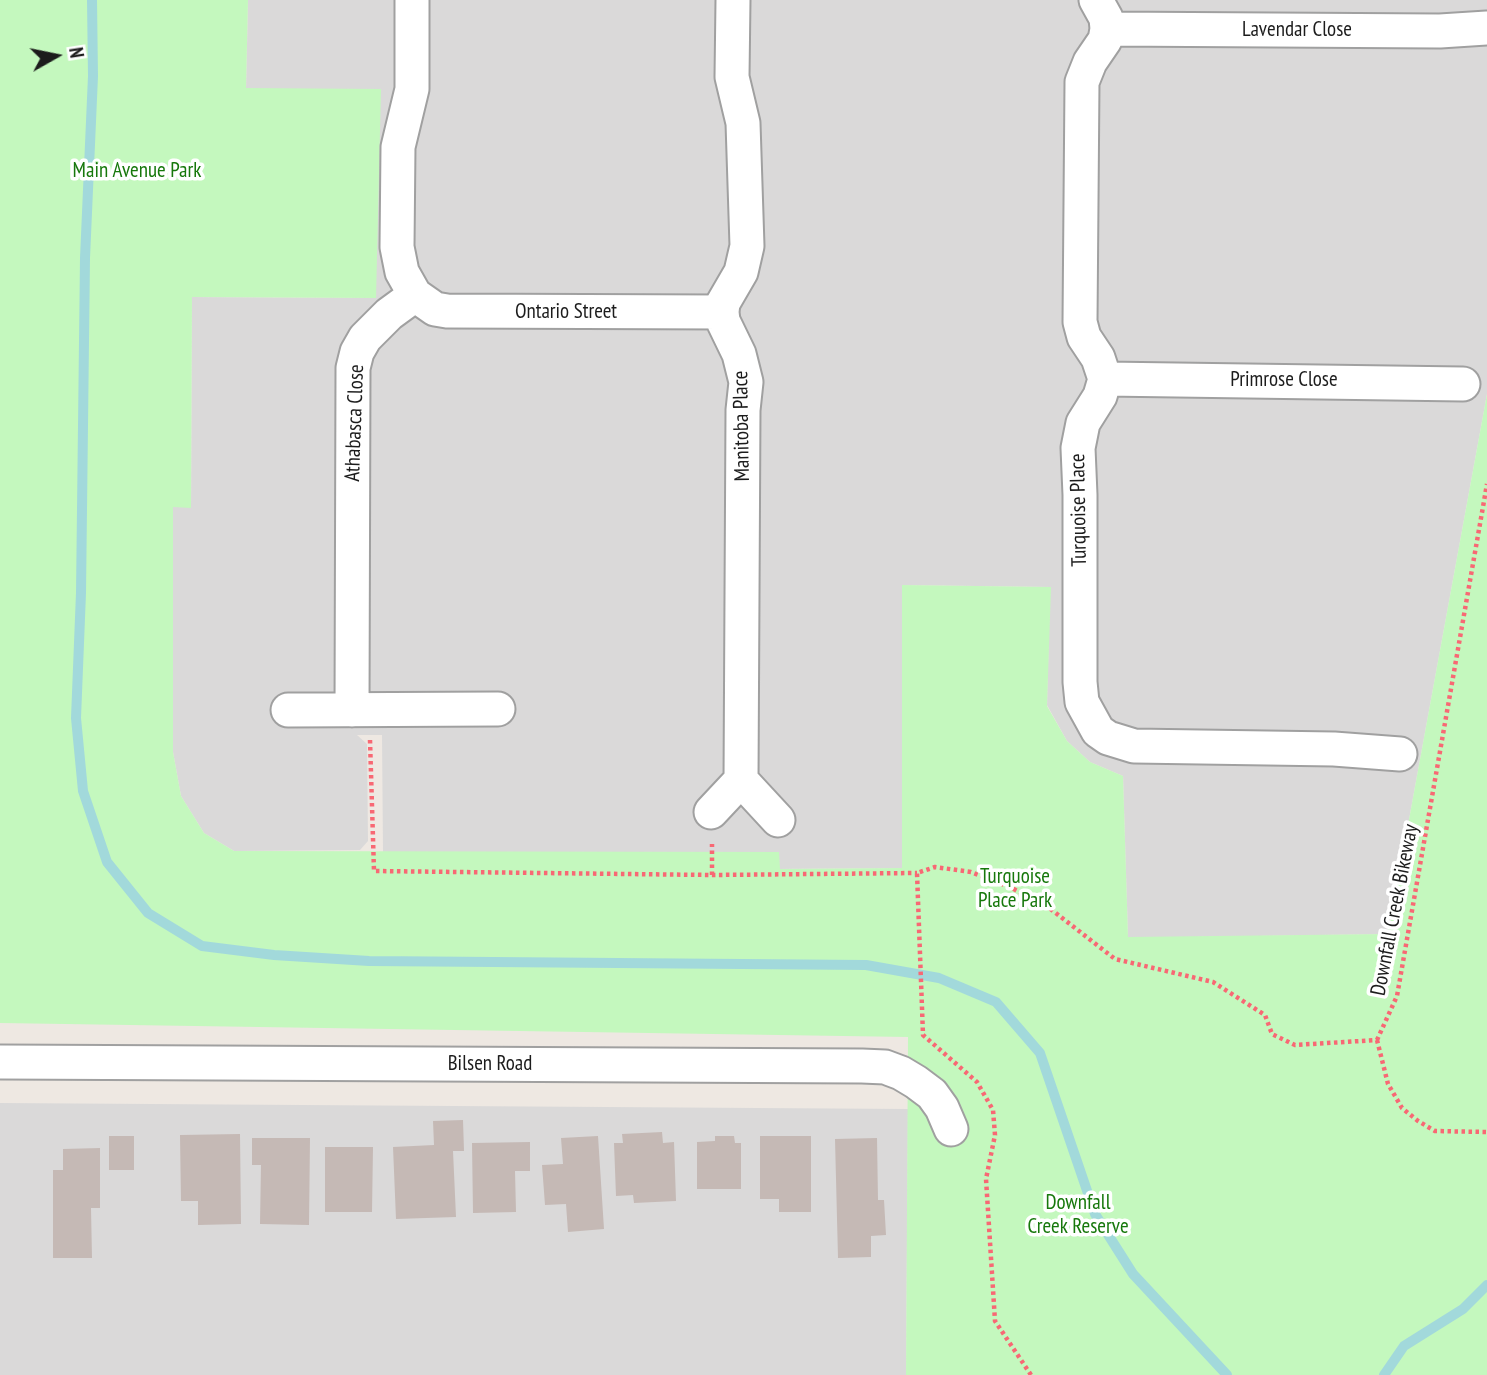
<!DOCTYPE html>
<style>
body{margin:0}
#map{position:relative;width:1487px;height:1375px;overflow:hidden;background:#eee8e2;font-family:"PT Sans Narrow",sans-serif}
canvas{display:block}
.north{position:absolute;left:21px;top:21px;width:70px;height:70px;-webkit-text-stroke:5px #fff;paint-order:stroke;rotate:81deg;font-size:19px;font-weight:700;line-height:28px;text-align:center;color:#1c1c1c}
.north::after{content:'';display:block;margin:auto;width:24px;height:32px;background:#1c1c1c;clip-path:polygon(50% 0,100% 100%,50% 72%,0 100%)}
</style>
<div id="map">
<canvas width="1487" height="1375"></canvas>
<div class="north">N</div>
</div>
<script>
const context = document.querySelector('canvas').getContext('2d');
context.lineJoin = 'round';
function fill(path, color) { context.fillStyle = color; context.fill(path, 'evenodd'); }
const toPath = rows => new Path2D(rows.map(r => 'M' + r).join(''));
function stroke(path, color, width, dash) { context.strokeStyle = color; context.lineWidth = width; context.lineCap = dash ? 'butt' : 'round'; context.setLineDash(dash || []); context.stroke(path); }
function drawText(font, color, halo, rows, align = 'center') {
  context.font = font + ' "PT Sans Narrow",sans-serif'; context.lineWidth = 7; context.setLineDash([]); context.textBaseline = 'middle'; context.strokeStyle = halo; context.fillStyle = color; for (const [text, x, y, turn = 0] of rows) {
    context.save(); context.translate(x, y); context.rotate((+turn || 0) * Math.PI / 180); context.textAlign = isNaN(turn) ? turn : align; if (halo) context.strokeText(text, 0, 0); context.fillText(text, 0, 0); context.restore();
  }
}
const residential = toPath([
 [248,0,1487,0,1487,394,1388,934,1128,938,1123,776,1090,762,1067,741,1047,705,1050,587,902,585,902,868,779,869,778,852,383,852,382,735,357,735,367,744,368,841,360,850,234,851,204,833,181,796,173,752,173,507,191,507,192,297,376,298,246,88],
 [0,1103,908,1109,906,1375,0,1375]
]);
const park = toPath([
 [0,0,248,0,246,88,381,89,376,298,192,297,191,508,173,507,173,752,181,796,204,833,234,851,779,852,780,869,902,868,902,585,1051,587,1047,706,1067,741,1090,762,1123,776,1128,937,1388,934,1487,394,1487,1375,906,1375,908,1037,0,1023]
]);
const stream = toPath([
 [92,0,93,76,85,258,81,593,76,718,83,791,107,862,148,913,202,946,274,955,369,961,866,965,939,978,996,1002,1040,1053,1095,1214,1133,1274,1227,1375],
 [1384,1375,1404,1346,1463,1309,1487,1285]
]);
const building = toPath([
 [463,1120,464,1151,453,1151,456,1217,396,1219,393,1147,434,1145,433,1121],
 [662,1132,663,1143,674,1142,676,1201,634,1203,633,1195,616,1196,614,1143,623,1143,622,1134],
 [240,1134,241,1224,198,1225,198,1201,181,1201,180,1135],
 [109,1136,134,1136,134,1170,109,1170],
 [598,1136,604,1229,568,1232,566,1204,545,1205,542,1165,563,1164,561,1138],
 [715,1136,734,1136,735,1143,741,1143,741,1189,697,1189,697,1142,715,1141],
 [760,1136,811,1136,811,1212,779,1212,779,1199,760,1199],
 [252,1138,310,1138,309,1225,260,1224,261,1165,252,1165],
 [877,1138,878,1200,884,1200,886,1235,871,1236,871,1257,838,1258,835,1139],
 [530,1142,530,1171,515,1171,516,1212,473,1213,472,1143],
 [325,1147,373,1147,372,1212,325,1212],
 [100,1148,100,1208,91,1208,92,1258,53,1258,53,1170,63,1170,63,1149]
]);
const path = toPath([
 [370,740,374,871,712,875,917,873],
 [712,875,712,844],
 [1377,1040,1397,996,1487,484],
 [1377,1040,1388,1084,1402,1108,1418,1121,1435,1131,1487,1132],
 [1031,1375,995,1321,986,1179,995,1135,993,1110,977,1082,923,1035,917,873,935,867,971,872,1010,887,1048,907,1115,959,1213,982,1265,1015,1272,1034,1295,1045,1377,1040]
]);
const minor = toPath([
 [412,0,412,89,398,147,397,247,402,272,415,295,435,309,447,311,722,312],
 [733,0,732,77,743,123,747,246,741,272,723,303,722,312,723,321,739,354,746,382,743,410,741,780],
 [1096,0,1106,18,1107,29,1105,40,1090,62,1082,82,1080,322,1084,337,1098,358,1105,379,1100,396,1083,423,1078,448,1080,495,1080,682,1082,702,1098,731,1108,738,1134,746,1334,749,1400,754],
 [1107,29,1440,31,1487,28],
 [1105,379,1463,384],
 [288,710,498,709],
 [352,710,353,368,357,352,365,338,389,314,415,295],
 [711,812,741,780,778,820],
 [0,1062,862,1066,885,1067,901,1073,916,1082,932,1094,942,1108,951,1129]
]);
const streetNames = [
 ["Lavendar Close",1297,30],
 ["Ontario Street",566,312],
 ["Primrose Close",1284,380],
 ["Athabasca Close",355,423,-88],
 ["Manitoba Place",742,426,-91],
 ["Turquoise Place",1079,510,-91],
 ["Downfall Creek Bikeway",1395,910,-79],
 ["Bilsen Road",490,1064]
];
const parkNames = [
 ["Main Avenue Park",137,171],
 ["Turquoise",1015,877],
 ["Place Park",1015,901],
 ["Downfall",1078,1203],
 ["Creek Reserve",1078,1227]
];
fill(residential, '#dad9d9');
fill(park, '#c4f8be');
stroke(stream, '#a2d9db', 10);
fill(building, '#c5b9b5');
stroke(minor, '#a0a0a0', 37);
stroke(path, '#f86874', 4.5, [3.5, 3.5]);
stroke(minor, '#fff', 33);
drawText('21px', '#1c1c1c', '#fff', streetNames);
drawText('21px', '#17780c', '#fff', parkNames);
</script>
